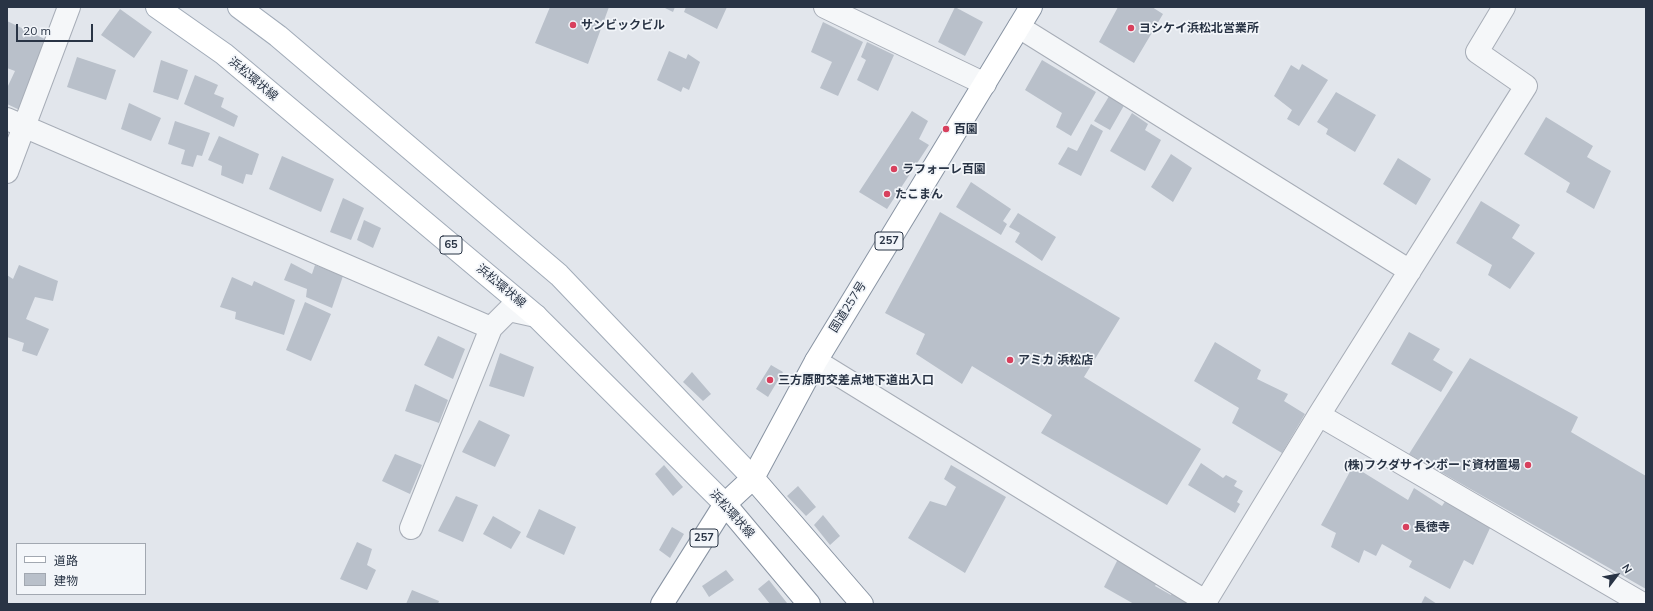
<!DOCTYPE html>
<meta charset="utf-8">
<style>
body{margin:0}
#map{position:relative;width:1653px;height:611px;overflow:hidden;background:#e2e6ec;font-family:Mulish,"Noto Sans JP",sans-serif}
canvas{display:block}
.frame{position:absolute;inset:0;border:8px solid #293445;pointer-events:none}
.legend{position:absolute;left:16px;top:543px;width:130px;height:52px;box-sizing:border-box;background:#f2f5f9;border:1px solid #a2a8b1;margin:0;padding:5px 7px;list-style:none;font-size:12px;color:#293445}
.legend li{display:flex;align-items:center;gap:8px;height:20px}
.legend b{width:20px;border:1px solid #a2a8b1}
.north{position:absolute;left:1597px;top:555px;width:40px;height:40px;-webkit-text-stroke:3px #f2f5f9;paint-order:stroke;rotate:58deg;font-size:11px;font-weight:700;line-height:16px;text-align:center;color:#293445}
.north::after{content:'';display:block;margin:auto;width:14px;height:18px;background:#293445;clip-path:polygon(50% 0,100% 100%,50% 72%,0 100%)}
.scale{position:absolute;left:16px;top:24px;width:77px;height:18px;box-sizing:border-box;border:2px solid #293445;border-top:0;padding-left:5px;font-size:12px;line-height:14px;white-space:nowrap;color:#293445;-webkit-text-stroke:3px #f2f5f9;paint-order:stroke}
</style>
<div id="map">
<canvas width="1653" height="611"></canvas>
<div class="frame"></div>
<ul class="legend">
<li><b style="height:5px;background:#fff"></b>道路</li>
<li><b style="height:11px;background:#b9c0ca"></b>建物</li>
</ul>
<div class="north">N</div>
<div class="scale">20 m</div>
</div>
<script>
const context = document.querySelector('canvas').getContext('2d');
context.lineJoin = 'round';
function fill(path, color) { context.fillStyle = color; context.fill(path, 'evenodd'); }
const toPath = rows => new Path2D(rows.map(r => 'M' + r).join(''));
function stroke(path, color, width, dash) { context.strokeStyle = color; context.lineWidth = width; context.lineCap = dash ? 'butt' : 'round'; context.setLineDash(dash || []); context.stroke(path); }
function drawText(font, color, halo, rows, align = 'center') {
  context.font = font + ' Mulish,"Noto Sans JP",sans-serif'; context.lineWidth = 3.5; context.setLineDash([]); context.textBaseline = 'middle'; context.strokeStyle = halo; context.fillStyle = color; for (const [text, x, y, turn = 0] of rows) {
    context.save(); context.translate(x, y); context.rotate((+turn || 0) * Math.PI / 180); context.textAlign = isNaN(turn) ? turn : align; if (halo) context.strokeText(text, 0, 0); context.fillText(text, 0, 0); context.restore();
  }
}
const building = toPath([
 [550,7,609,7,588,64,535,43],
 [663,7,675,7,673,12],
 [686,7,727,7,717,29,684,12],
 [955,7,983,22,965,56,938,42],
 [1118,7,1152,7,1163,14,1134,63,1099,42],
 [120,9,152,32,134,58,101,35],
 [7,21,53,43,24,112,7,104,7,88,15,71,7,68],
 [823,22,863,42,838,96,820,88,832,62,811,52],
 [867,42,894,55,878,91,857,80,866,60,861,57],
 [669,51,686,59,688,54,700,62,689,90,683,87,681,92,657,80],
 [77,57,116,70,106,100,67,87],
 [161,60,188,70,178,100,153,92],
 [1042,60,1096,92,1071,136,1056,127,1062,113,1025,90],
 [1302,64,1328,80,1299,126,1287,119,1292,110,1274,96,1291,65,1299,70],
 [195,75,218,85,214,94,224,98,221,107,238,116,234,127,184,104],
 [1336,92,1376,115,1355,152,1326,134,1328,129,1317,122],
 [1111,93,1126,102,1110,130,1094,121],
 [129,103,161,118,151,141,121,129],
 [912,111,928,121,919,139,929,145,887,209,859,192],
 [1132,113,1148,124,1145,130,1161,140,1145,171,1110,151],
 [1546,117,1593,146,1587,157,1611,171,1594,209,1566,192,1570,183,1524,154],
 [175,121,210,133,202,156,197,155,193,167,181,164,185,150,168,144],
 [1091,124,1103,131,1081,176,1058,164,1068,147,1077,151],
 [219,136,259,154,252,175,246,174,243,184,221,175,222,166,208,160],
 [1171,154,1192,168,1173,202,1151,187],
 [282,156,334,179,321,212,269,189],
 [1398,158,1431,179,1416,205,1383,184],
 [971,182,1011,209,1003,221,1007,224,1001,235,956,207],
 [343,198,364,208,351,240,330,232],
 [1481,201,1520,225,1512,238,1535,253,1510,289,1488,275,1492,265,1456,243],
 [940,212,1120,318,1084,377,1201,449,1167,505,1041,433,1052,415,972,366,962,384,916,354,925,334,885,313],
 [1018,213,1056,237,1042,261,1015,242,1020,233,1009,227],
 [364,220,381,228,373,248,357,240],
 [291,263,312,274,315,265,343,276,332,308,306,297,307,289,284,280],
 [19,265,58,281,53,301,35,297,26,319,49,329,37,356,22,351,24,343,7,337,7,275,13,279],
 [232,277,252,286,254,281,295,300,284,335,235,319,236,312,220,307],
 [305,302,331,314,311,361,286,350],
 [1409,332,1440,349,1433,360,1453,372,1441,392,1391,364],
 [438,336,465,349,453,379,424,365],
 [1215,342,1261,370,1257,379,1288,394,1284,401,1305,414,1282,453,1232,423,1239,408,1194,381],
 [500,353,534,367,524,397,489,386],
 [1470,358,1578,417,1571,432,1646,476,1646,589,1409,454],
 [771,365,783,372,768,397,756,389],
 [692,372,711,394,703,401,683,382],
 [415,384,448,400,439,423,405,411],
 [479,420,510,435,495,467,462,452],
 [395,454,422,465,410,494,382,481],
 [1201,463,1223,478,1226,475,1237,481,1234,486,1243,491,1237,502,1240,504,1235,513,1188,485],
 [664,465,683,487,673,496,655,474],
 [951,465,1006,497,965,573,908,538,930,501,946,506,956,487,944,479],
 [1353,466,1408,500,1414,488,1442,506,1446,500,1490,528,1473,565,1464,560,1450,589,1409,567,1412,561,1382,544,1376,556,1364,550,1359,563,1331,547,1336,533,1321,525],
 [798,486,816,507,806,516,787,496],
 [456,496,478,505,463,542,438,531],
 [539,509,576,527,564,555,526,537],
 [823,515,840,536,830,545,814,525],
 [493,516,521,532,511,549,483,534],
 [672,527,684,534,670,558,659,550],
 [357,542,372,549,367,565,376,570,367,590,340,579],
 [1119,557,1158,581,1155,586,1171,595,1174,590,1191,604,1134,604,1104,587],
 [726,570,734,580,709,597,702,586],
 [769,580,787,603,786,604,770,604,758,589],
 [412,590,439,601,438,604,406,604],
 [1425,596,1437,604,1421,604]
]);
const minor = toPath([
 [825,7,985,84],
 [1019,27,1410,271],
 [7,119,491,328,509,310,536,316],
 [7,172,69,7],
 [816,361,1205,601],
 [1319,415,1643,604],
 [411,528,491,328],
 [1204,604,1319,415,1526,86,1477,52,1504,7]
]);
const primary = toPath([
 [157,7,224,54,536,316,725,504],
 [239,7,278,36,559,275,753,478]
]);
const trunk = toPath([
 [753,478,862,604],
 [725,504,809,604],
 [662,604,725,504,753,478,816,361,1031,7]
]);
const markers = [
 [573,25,4,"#d8405d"],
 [1131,28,4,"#d8405d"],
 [946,129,4,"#d8405d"],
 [894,169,4,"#d8405d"],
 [887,194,4,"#d8405d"],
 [1010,360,4,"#d8405d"],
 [770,380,4,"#d8405d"],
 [1528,465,4,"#d8405d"],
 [1406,527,4,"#d8405d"]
];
const shields = [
 [889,241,28],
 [451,245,22],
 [704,538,28]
];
const shieldNames = [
 ["257",889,241],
 ["65",451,245],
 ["257",704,538]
];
const poiNames = [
 ["サンビックビル",581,25],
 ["ヨシケイ浜松北営業所",1139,28],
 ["百園",954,129],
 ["ラフォーレ百園",902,169],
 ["たこまん",895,194],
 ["アミカ 浜松店",1018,360],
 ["三方原町交差点地下道出入口",778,380],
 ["(株)フクダサインボード資材置場",1520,465,"right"],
 ["長徳寺",1414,527]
];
const streetNames = [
 ["浜松環状線",253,79,40],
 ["浜松環状線",501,286,40],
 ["国道257号",848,307,-58],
 ["浜松環状線",732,514,48]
];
fill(building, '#b9c0ca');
stroke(minor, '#a7adb7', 24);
stroke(primary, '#a1abb8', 24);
stroke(trunk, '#8994a3', 24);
stroke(minor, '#f5f7f9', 22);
stroke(primary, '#fff', 22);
stroke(trunk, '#fff', 22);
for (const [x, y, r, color] of markers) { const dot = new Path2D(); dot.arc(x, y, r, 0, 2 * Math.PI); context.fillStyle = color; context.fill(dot); stroke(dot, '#f2f5f9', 1.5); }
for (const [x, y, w] of shields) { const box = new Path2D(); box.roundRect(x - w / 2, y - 9, w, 18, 3); context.fillStyle = '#f2f5f9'; context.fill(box); stroke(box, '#293445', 1); }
drawText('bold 11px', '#293445', null, shieldNames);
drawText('bold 12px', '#293445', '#f2f5f9', poiNames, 'left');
drawText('12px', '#293445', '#f2f5f9', streetNames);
</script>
